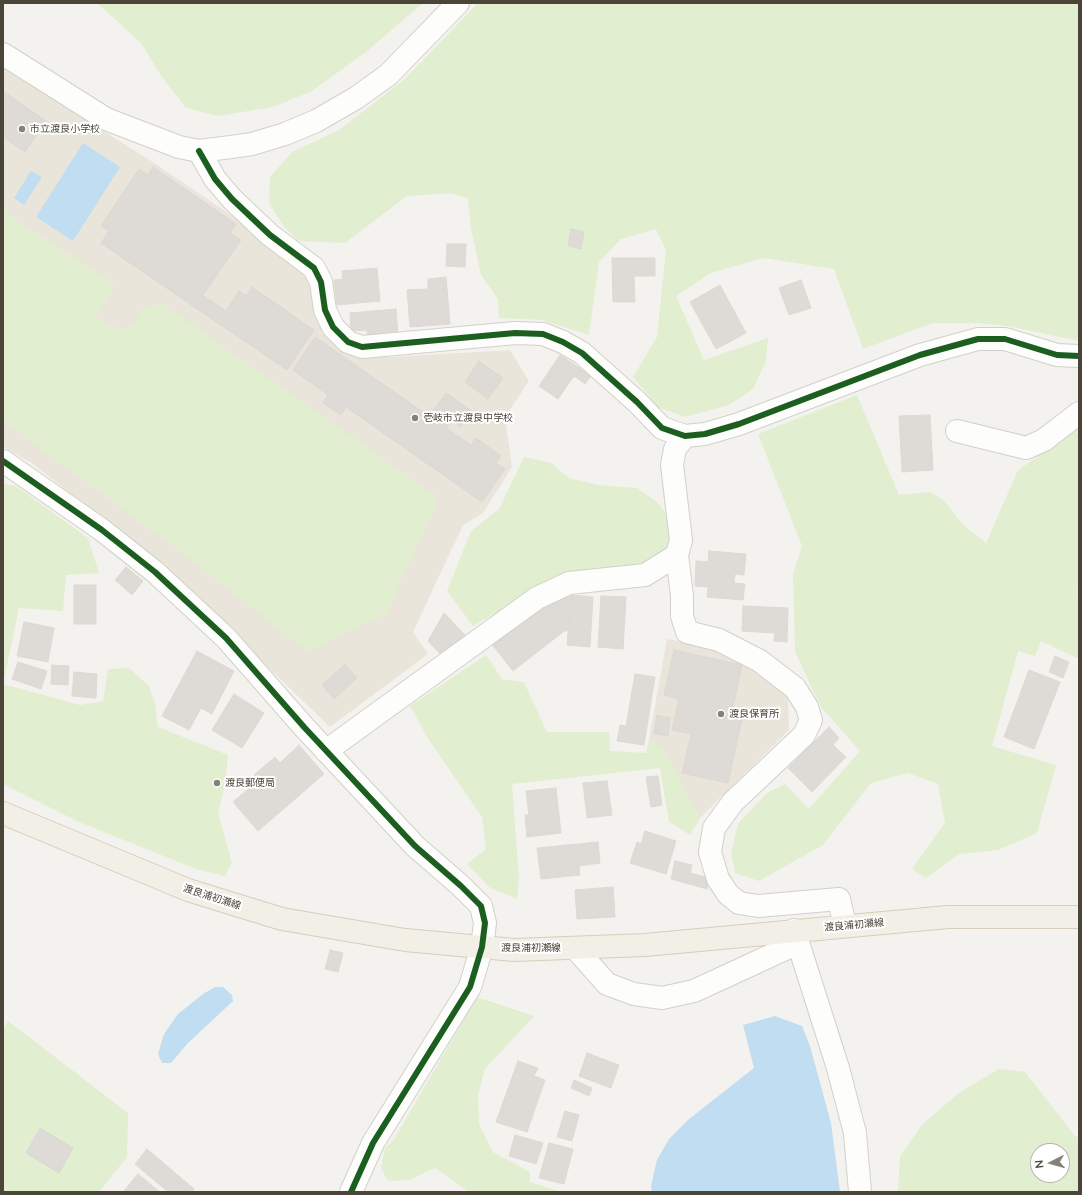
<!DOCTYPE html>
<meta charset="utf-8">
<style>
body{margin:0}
#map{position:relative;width:1082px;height:1195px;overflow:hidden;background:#f4f2ee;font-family:Lato,sans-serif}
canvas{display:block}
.frame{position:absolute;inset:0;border:4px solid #4b4439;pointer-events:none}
.north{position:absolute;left:1030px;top:1143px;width:40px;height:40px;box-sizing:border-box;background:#fff;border:1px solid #b7b4b0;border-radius:50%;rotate:264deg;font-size:11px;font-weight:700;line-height:16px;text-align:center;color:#4b4439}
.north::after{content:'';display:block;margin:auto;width:14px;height:18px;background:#868178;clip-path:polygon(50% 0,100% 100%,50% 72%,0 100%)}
</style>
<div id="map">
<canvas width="1082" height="1195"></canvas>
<div class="frame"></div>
<div class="north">N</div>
</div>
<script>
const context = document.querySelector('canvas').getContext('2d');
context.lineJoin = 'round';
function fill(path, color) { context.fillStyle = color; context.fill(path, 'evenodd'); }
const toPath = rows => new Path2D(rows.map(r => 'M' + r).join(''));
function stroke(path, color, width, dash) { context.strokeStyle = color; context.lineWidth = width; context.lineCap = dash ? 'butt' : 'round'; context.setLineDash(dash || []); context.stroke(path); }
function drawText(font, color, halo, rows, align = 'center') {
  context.font = font + ' Lato,"Noto Sans JP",sans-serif'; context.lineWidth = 4; context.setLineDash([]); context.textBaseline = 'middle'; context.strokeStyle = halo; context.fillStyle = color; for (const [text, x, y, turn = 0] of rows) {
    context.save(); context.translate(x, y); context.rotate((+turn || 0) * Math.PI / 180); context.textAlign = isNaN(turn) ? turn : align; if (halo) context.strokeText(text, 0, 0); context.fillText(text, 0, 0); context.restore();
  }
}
const education = toPath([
 [3,68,148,159,240,221,312,279,357,356,393,357,510,350,529,381,505,417,512,467,483,513,463,525,413,632,428,654,330,727,163,566,33,464,3,447],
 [667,639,725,650,755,665,788,698,789,730,697,821,649,739]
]);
const green = toPath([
 [97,3,423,3,366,52,312,91,273,107,218,116,186,108,162,77,141,43],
 [478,3,1079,3,1079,341,1008,326,977,323,933,323,863,349,834,269,764,258,711,273,676,296,704,360,768,338,766,361,753,389,729,405,685,417,658,407,633,377,657,337,666,250,656,229,621,239,599,262,589,335,542,320,499,318,498,299,481,275,471,228,468,199,452,193,407,196,345,243,299,241,284,227,269,203,270,177,292,152,339,130,405,79],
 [3,211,116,285,95,317,121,330,135,325,142,309,161,303,439,498,386,614,307,651,190,559,3,421],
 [857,395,899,495,929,492,944,500,962,524,986,543,1018,470,1079,428,1079,590,1076,592,1079,594,1079,659,1041,641,1035,656,1018,651,992,746,1056,765,1037,833,998,850,959,854,926,878,912,869,945,823,938,784,908,773,871,783,823,845,759,881,735,873,731,853,738,824,767,793,785,784,809,809,860,751,821,707,795,652,793,574,802,546,758,434],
 [524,457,551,463,569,478,598,485,637,488,657,502,671,520,671,543,655,558,635,568,541,586,473,626,447,591,471,531,499,509],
 [3,484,16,486,88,538,99,573,66,575,63,611,19,608,3,684,80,705,103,701,108,669,129,668,148,685,155,703,158,727,228,755,225,785,218,813,232,863,225,876,196,869,79,822,3,784],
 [486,655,502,679,524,682,547,732,609,732,610,751,646,753,649,739,665,750,700,819,690,835,669,822,660,768,512,784,519,880,517,899,489,887,467,864,486,849,482,817,429,740,410,706],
 [477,997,534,1016,485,1069,478,1095,479,1124,493,1152,530,1172,530,1182,562,1192,469,1192,435,1168,409,1180,388,1181,381,1168,385,1148,393,1141],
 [8,1021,128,1113,127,1157,99,1192,3,1192,3,1030],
 [999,1069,1025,1072,1075,1136,1079,1138,1079,1192,898,1192,900,1156,923,1124,960,1092],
 [1038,1151,1062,1151,1062,1175,1038,1175]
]);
const water = toPath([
 [83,143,120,167,73,241,36,217],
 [31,171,42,177,24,205,14,198],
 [215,987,223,987,232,995,233,1001,187,1044,171,1063,162,1063,158,1054,164,1034,178,1014,203,994],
 [775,1016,802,1026,810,1046,831,1123,840,1192,652,1192,651,1186,657,1160,669,1139,689,1119,754,1068,743,1025]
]);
const building = toPath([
 [3,91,46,121,25,152,3,137,3,91],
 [153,167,236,224,230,233,241,240,203,295,192,288,184,300,101,243,109,231,101,226,139,169,148,175,153,167],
 [571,229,584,232,581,249,568,246,571,229],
 [447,244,466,244,465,267,446,266,447,244],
 [612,258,655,258,655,276,634,276,635,302,613,302,612,258],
 [377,268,380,301,337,305,334,280,343,279,342,271,377,268],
 [446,277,450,324,410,327,407,290,428,289,428,279,446,277],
 [801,280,811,308,789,315,779,288,801,280],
 [720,285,746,333,716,349,690,302,720,285],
 [252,287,314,330,287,370,184,300,192,288,226,311,239,291,246,296,252,287],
 [396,309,398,336,368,338,367,330,351,331,350,313,396,309],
 [315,337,429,416,446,393,472,411,461,427,452,420,446,428,471,445,476,438,501,456,496,463,505,469,482,502,346,407,341,415,323,403,328,395,293,370,315,337],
 [560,355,591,376,585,384,574,376,558,399,539,386,560,355],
 [479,361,503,378,488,399,465,382,479,361],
 [930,415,933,470,902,472,899,416,930,415],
 [709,551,746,554,744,575,735,574,734,583,745,584,743,600,707,597,708,587,695,586,696,561,708,562,709,551],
 [126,567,143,581,132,595,115,580,126,567],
 [74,585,96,585,96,624,74,624,74,585],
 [571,595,568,630,563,632,513,671,491,643,540,603,571,595],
 [571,595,593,597,590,647,567,645,571,595],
 [601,596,626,597,623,649,598,647,601,596],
 [743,606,788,608,787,642,774,641,775,633,742,631,743,606],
 [444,613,467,637,444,658,428,641,444,613],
 [24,622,54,628,48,662,17,656,24,622],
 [674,650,742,665,732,712,743,715,728,783,682,773,691,734,672,730,679,699,664,695,674,650],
 [197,651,234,671,212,714,201,708,189,730,162,716,197,651],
 [1055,656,1069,662,1063,678,1049,672,1055,656],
 [18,662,47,671,41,689,12,679,18,662],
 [345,664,357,678,334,699,322,685,345,664],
 [52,665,69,666,68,685,51,684,52,665],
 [1029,670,1060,682,1034,749,1004,737,1029,670],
 [74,672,97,674,96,698,72,696,74,672],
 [635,674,655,677,644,745,617,741,620,725,626,726,635,674],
 [234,694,264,713,242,748,212,730,234,694],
 [657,715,670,718,668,736,654,734,657,715],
 [829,727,839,738,833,745,846,757,812,792,788,768,829,727],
 [299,745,324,774,258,831,233,802,259,780,254,775,275,757,280,763,299,745],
 [658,776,662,805,651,807,646,777,658,776],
 [607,781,612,815,587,818,583,783,607,781],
 [556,788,561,833,527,837,525,815,529,815,526,791,556,788],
 [645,831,676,841,666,874,630,863,637,842,641,844,645,831],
 [598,842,600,863,579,866,580,875,541,879,537,848,598,842],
 [675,861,692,865,690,873,709,878,707,889,671,879,675,861],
 [613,887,615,917,577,919,575,890,613,887],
 [330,950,343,953,338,972,325,969,330,950],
 [587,1053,619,1065,611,1088,579,1076,587,1053],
 [518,1061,538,1068,534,1076,545,1080,527,1132,496,1122,518,1061],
 [574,1080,592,1088,589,1096,571,1088,574,1080],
 [565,1111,579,1115,572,1141,557,1137,565,1111],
 [40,1128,73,1148,59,1173,26,1153,40,1128],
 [515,1135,543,1143,536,1164,509,1156,515,1135],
 [549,1143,573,1149,564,1184,539,1178,549,1143],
 [147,1149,194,1189,192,1192,168,1192,135,1164,147,1149],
 [138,1174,160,1192,123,1192,138,1174]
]);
const minor = toPath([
 [3,54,106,119,179,147,199,151,231,147,252,144,285,134,316,121,356,98,388,75,458,3],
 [199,151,215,179,232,199,270,235,314,268,321,282,325,310,333,327,348,342,362,347,515,333,543,334,563,342,582,353,637,402,662,428,685,436,705,434,739,424,920,355,978,339,1005,339,1057,355,1079,356],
 [957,431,1026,448,1044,440,1079,413],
 [3,461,102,530,155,572,226,638,304,727,415,846,461,886,481,906,485,923,482,947,470,987,373,1143,351,1192],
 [677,555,682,596,682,616,687,632,719,640,760,661,795,688,807,707,811,720,804,735,733,802,714,828,710,852,718,879,728,894,739,903,758,906,839,899,845,926],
 [326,751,537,598,569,583,645,575,677,555,681,540,672,465,675,449,685,436],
 [794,930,838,1068,855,1133,860,1192],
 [575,948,607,984,634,994,662,998,694,991,798,943]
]);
const major = toPath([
 [3,813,188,890,233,904,282,919,405,940,514,950,645,945,948,917,1079,917]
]);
const cycleway = toPath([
 [199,151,215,179,232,199,270,235,314,268,321,282,325,310,333,327,348,342,362,347,515,333,543,334,563,342,582,353,637,402,662,428,685,436,705,434,739,424,920,355,978,339,1005,339,1057,355,1079,356],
 [3,461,102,530,155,572,226,638,304,727,415,846,461,886,481,906,485,923,482,947,470,987,373,1143,351,1192]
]);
const markers = [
 [22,129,4,"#868178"],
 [415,418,4,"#868178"],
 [721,714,4,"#868178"],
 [217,783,4,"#868178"]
];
const poiNames = [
 ["市立渡良小学校",30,129],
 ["壱岐市立渡良中学校",423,418],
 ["渡良保育所",729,714],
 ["渡良郵便局",225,783]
];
const streetNames = [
 ["渡良浦初瀬線",212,897,18],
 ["渡良浦初瀬線",854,925,-5],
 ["渡良浦初瀬線",531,948]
];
fill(education, '#eae5da');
fill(green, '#e1eecf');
fill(water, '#c0ddf1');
fill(building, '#dedbd6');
stroke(building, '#dcd9d4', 1);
stroke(minor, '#d2d0cb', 24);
stroke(major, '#d6cebb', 24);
stroke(minor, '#fdfdfc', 22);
stroke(major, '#f2efe6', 22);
stroke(cycleway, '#1b5e20', 6);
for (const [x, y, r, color] of markers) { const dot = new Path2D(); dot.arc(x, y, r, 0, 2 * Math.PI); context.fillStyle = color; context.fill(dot); stroke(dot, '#fff', 1.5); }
drawText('10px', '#4b4439', '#fff', poiNames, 'left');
drawText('10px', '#4b4439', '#fff', streetNames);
</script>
